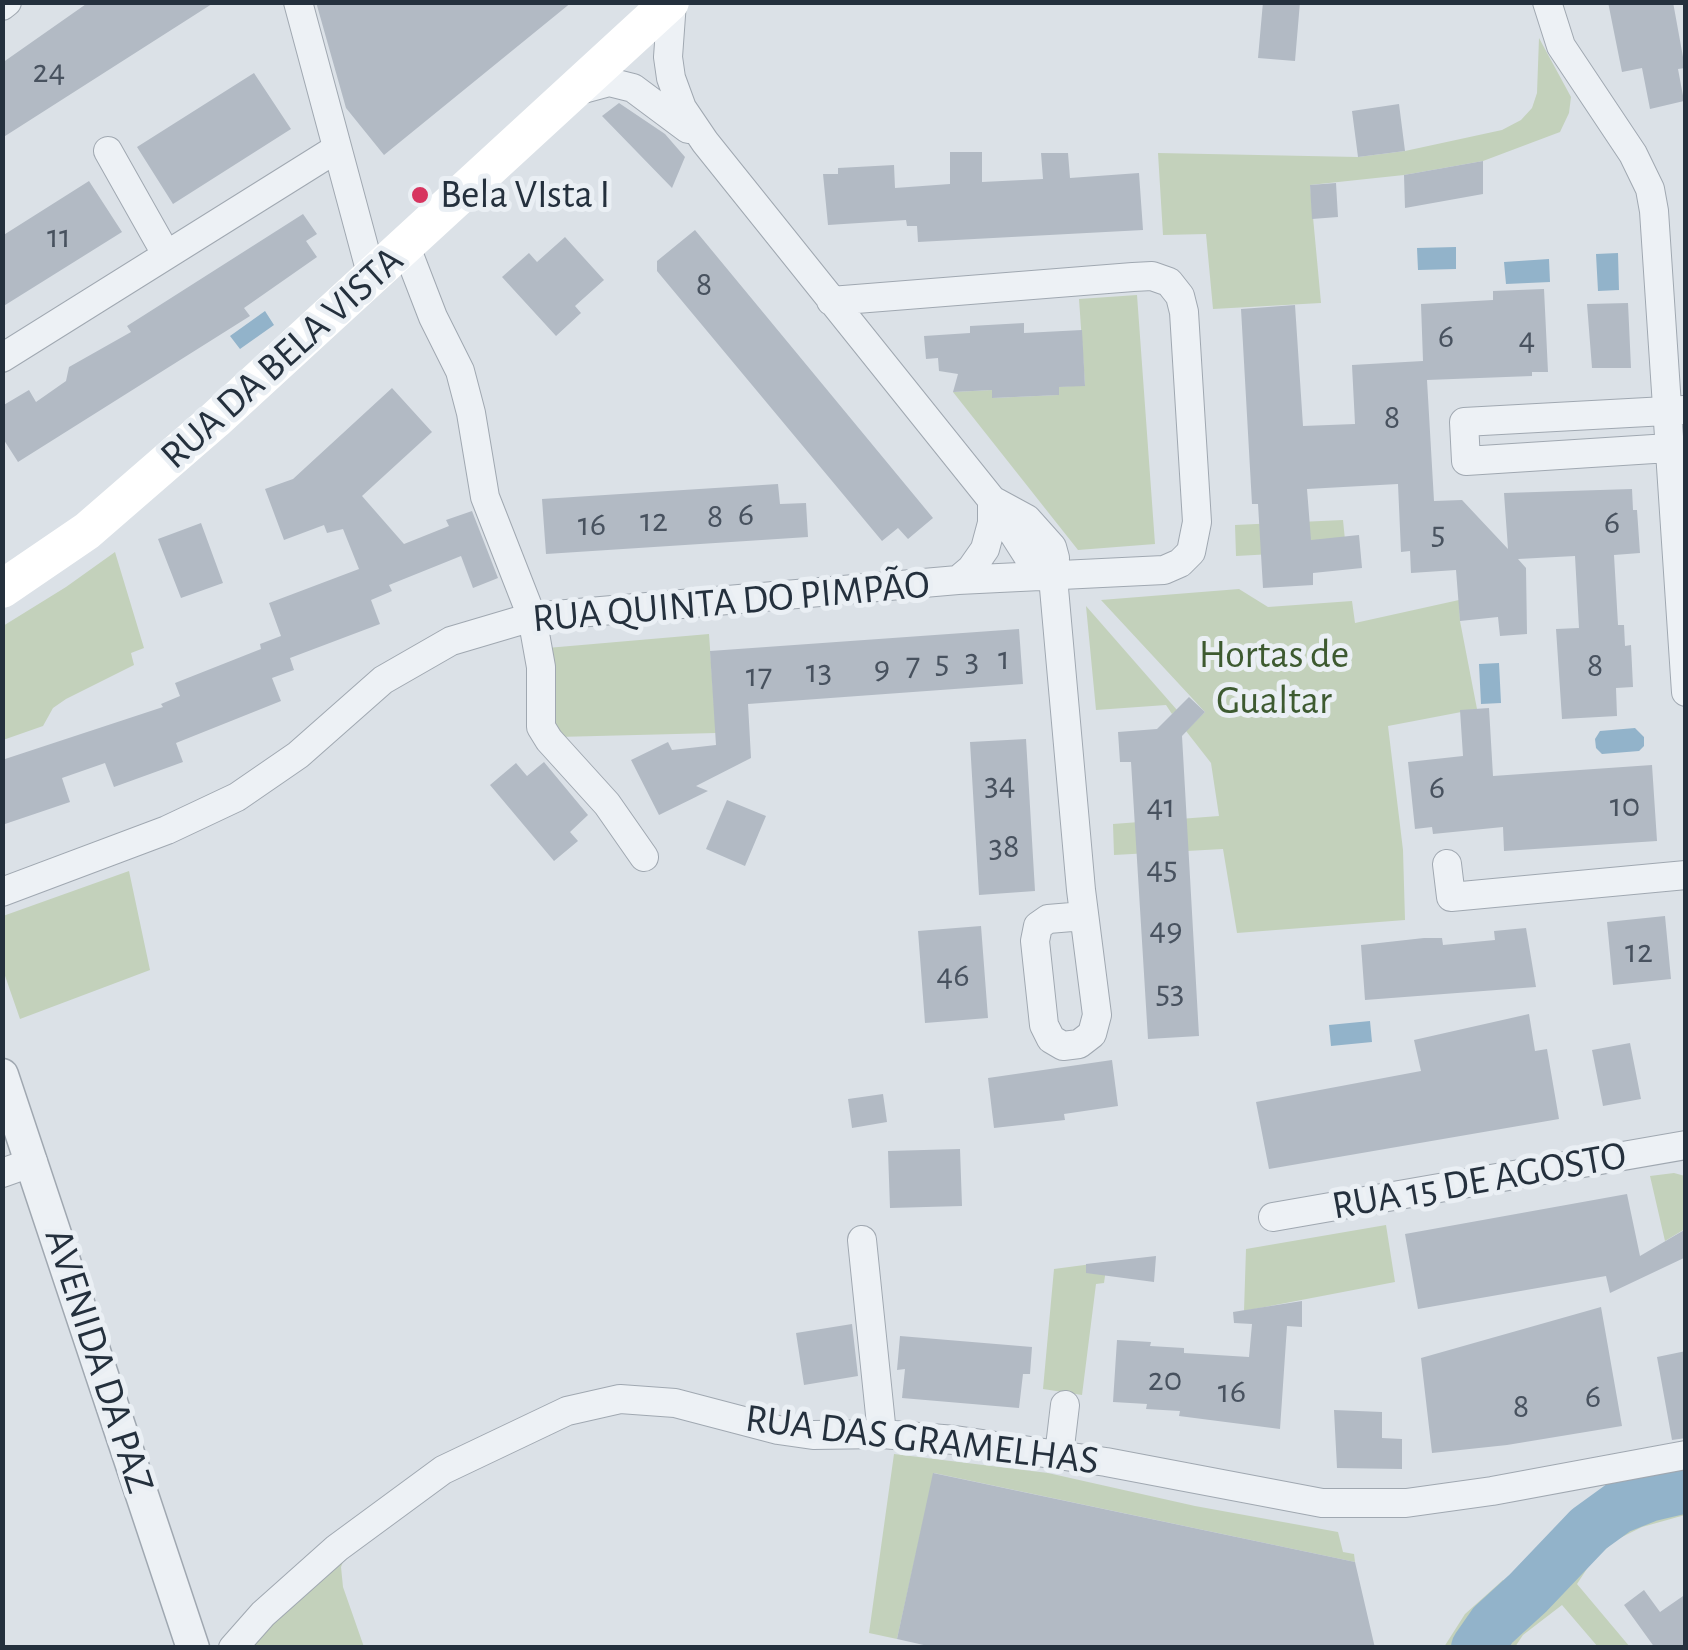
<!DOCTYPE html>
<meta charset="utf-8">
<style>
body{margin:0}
#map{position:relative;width:1688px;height:1650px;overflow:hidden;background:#dbe1e7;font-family:"Alegreya Sans",sans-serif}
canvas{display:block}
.frame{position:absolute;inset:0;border:5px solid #24303d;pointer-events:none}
</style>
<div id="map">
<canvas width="1688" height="1650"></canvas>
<div class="frame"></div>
</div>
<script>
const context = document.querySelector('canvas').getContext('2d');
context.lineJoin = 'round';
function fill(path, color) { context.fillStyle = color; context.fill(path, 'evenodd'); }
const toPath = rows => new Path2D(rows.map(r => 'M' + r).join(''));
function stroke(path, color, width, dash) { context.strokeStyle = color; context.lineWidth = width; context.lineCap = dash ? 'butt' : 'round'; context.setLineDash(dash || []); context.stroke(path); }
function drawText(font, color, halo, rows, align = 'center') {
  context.font = font + ' "Alegreya Sans",sans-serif'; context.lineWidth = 10; context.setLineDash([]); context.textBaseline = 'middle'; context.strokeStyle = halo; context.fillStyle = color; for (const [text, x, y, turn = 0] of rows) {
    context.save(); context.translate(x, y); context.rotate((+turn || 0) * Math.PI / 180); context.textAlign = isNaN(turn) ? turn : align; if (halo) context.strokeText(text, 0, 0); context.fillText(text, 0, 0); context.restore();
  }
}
const green = toPath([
 [1539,38,1571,97,1569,113,1560,132,1483,161,1404,175,1310,185,1321,303,1213,309,1206,234,1163,235,1158,153,1358,157,1405,151,1502,130,1521,120,1532,108,1537,93],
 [1137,295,1155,544,1078,550,953,392,992,390,993,398,1058,395,1059,387,1085,385,1079,299],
 [1343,520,1346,550,1236,556,1235,525],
 [115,552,144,648,131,653,134,665,66,699,53,708,43,726,3,740,3,626,66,587],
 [1239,589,1268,607,1352,601,1355,623,1459,600,1460,621,1477,709,1388,726,1403,850,1405,920,1237,933,1223,849,1114,855,1113,824,1219,816,1211,763,1186,731,1205,712,1101,600],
 [1086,606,1177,710,1172,714,1166,705,1096,710],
 [709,634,716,733,557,737,552,728,547,648],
 [129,871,150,970,20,1019,3,970,3,916],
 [1674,1173,1685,1176,1685,1229,1665,1241,1650,1176],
 [1386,1225,1395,1282,1244,1311,1246,1249],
 [1107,1262,1104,1283,1096,1284,1082,1395,1043,1389,1054,1269],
 [894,1454,1048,1473,1195,1506,1338,1532,1343,1552,1354,1554,1355,1562,934,1473,897,1639,869,1633],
 [1685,1499,1685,1515,1642,1527,1616,1540,1592,1561,1577,1584,1630,1647,1598,1647,1562,1605,1523,1635,1515,1647,1484,1647,1500,1624,1537,1596,1594,1540,1621,1519],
 [346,1554,341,1567,343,1587,364,1647,250,1648,254,1638],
 [1503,1580,1517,1594,1492,1616,1469,1647,1444,1647,1465,1614]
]);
const water = toPath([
 [1456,247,1456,269,1418,270,1417,248],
 [1618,253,1619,290,1598,291,1596,254],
 [1549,259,1550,282,1506,284,1504,262],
 [265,311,274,325,240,349,230,336],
 [1499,663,1501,703,1481,704,1479,664],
 [1635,728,1644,737,1644,746,1639,751,1602,754,1596,748,1595,739,1600,731],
 [1370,1021,1372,1042,1331,1046,1329,1025]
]);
const river = toPath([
 [1477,1648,1493,1625,1528,1593,1589,1529,1618,1508,1648,1496,1686,1487]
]);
const building = toPath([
 [89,2,215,2,2,138,2,63],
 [316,2,572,2,384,155,346,108],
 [1263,2,1300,2,1295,61,1258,58],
 [1608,2,1673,2,1685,68,1678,69,1684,101,1650,109,1642,68,1622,72],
 [254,73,291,129,173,204,137,147],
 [619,103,665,134,685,157,672,188,602,116],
 [1399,104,1405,151,1358,157,1352,111],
 [950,152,982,152,982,182,1043,179,1041,153,1068,153,1070,178,1139,173,1143,230,918,242,917,226,907,226,906,220,828,225,823,174,838,174,838,168,894,165,895,188,950,184],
 [1483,161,1483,194,1405,208,1404,175],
 [89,181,122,232,2,307,2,236],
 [1336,183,1338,217,1312,219,1310,185],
 [303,214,317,234,306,241,317,257,244,308,250,316,18,462,2,437,2,406,29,390,36,402,66,381,69,367,131,332,127,326],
 [695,230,933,518,908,539,898,528,882,541,657,271,657,261],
 [565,237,604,280,575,306,581,313,556,336,502,277,529,253,537,262],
 [1544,289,1548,372,1532,372,1532,376,1427,380,1434,501,1462,500,1508,549,1504,493,1632,489,1633,510,1637,510,1640,553,1614,555,1618,625,1624,625,1625,646,1631,645,1633,687,1616,688,1617,716,1562,719,1556,629,1579,628,1575,556,1518,559,1526,568,1527,634,1500,636,1498,617,1460,621,1456,570,1411,573,1410,551,1401,552,1398,484,1307,489,1311,540,1359,535,1362,568,1313,573,1313,585,1263,588,1258,504,1252,504,1241,309,1295,305,1303,426,1355,424,1352,365,1423,361,1421,304,1493,300,1493,291],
 [1628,303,1631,368,1592,368,1587,304],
 [1024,323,1024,333,1082,330,1085,386,1059,387,1059,395,992,398,992,390,953,392,958,374,939,371,938,358,926,359,924,336,970,333,970,326],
 [392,388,432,432,362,496,404,544,449,526,446,520,472,511,498,578,473,588,461,556,389,585,392,591,371,600,380,624,290,658,294,670,272,678,281,701,176,743,183,762,114,787,105,763,62,778,70,802,2,825,2,760,163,707,161,704,180,696,175,683,261,649,260,644,281,636,269,603,359,569,343,529,327,533,324,525,284,540,265,489,293,479],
 [778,484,780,504,806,503,808,537,546,554,542,499],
 [201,523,223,583,181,598,158,539],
 [1019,629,1023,684,748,704,751,758,696,786,708,791,659,815,631,760,668,742,672,750,716,745,710,651],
 [1189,697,1205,712,1182,736,1199,1036,1148,1039,1131,762,1120,762,1118,732,1157,729],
 [1489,708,1493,776,1652,765,1657,841,1504,851,1503,827,1433,834,1432,827,1415,829,1408,762,1463,756,1460,710],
 [1026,739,1035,891,979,895,970,742],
 [544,762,588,815,570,832,578,841,554,861,490,785,516,763,527,776],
 [727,800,766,816,745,866,706,849],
 [1665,916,1671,979,1613,985,1607,922],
 [981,926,988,1018,925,1023,918,931],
 [1526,928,1536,987,1365,1000,1361,945,1424,938,1442,938,1443,945,1495,940,1494,931],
 [1529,1014,1535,1051,1547,1049,1559,1119,1269,1169,1256,1102,1421,1071,1414,1040],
 [1630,1043,1641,1099,1603,1106,1592,1050],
 [1112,1060,1118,1106,1064,1114,1065,1120,994,1128,988,1078],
 [883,1094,887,1122,852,1128,848,1099],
 [960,1149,962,1206,890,1208,888,1151],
 [1627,1194,1640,1256,1686,1229,1686,1257,1610,1293,1606,1276,1418,1309,1405,1234],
 [1156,1256,1154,1282,1086,1273,1086,1264],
 [1302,1301,1302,1327,1287,1326,1280,1429,1179,1416,1180,1411,1146,1409,1147,1404,1113,1402,1117,1340,1151,1342,1150,1346,1184,1348,1184,1353,1249,1357,1252,1324,1234,1323,1233,1312],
 [1601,1307,1622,1426,1507,1445,1432,1453,1421,1358],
 [852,1324,858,1376,804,1385,796,1333],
 [900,1336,1032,1347,1030,1374,1023,1374,1019,1408,902,1398,905,1369,897,1370],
 [1686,1351,1686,1438,1672,1440,1657,1357],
 [1334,1410,1382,1412,1382,1438,1402,1439,1402,1469,1337,1468],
 [933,1473,1355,1562,1375,1648,937,1648,897,1639],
 [1644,1590,1660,1612,1686,1594,1686,1648,1655,1648,1624,1605]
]);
const minor = toPath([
 [298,2,372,277],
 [672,2,668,57,671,78,682,108,705,142,992,500,1029,558,1053,577],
 [1547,2,1561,46,1633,154,1650,189,1654,211,1686,692],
 [2,6,7,2],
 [576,91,609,82,633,88,688,129],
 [108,151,166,254],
 [406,247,433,317,460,371,471,413,485,497,532,617,541,667,541,727,549,740,607,804,644,857],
 [2,358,336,149],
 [1669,448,1466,461,1464,422,1684,410],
 [992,500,1027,519,1052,547,1055,558,1053,577,1081,890,1097,1015,1092,1034,1079,1044,1063,1046,1051,1039,1044,1025,1035,941,1038,926,1048,919,1084,916],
 [958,580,971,569,985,549,992,523,992,500],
 [1447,864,1451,897,1686,875],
 [2,892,167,830,237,797,298,755,383,680,451,641,532,617,958,580,1164,570,1180,563,1191,552,1197,522,1184,312,1180,296,1169,282,1152,276,1133,277,831,301],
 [2,1173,33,1162],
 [1273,1217,1686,1145],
 [862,1240,882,1434],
 [1059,1455,1065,1405],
 [233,1648,263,1614,337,1548,443,1470,567,1411,620,1399,675,1403,778,1430,813,1435,882,1434,955,1440,1106,1462,1322,1503,1406,1503,1492,1491,1686,1455]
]);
const tertiary = toPath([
 [2,1075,193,1648]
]);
const secondary = toPath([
 [2,589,87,531,215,420,670,2]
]);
const markers = [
 [420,195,10,"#d7345f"]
];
const numberNames = [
 ["24",49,71],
 ["11",59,236],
 ["8",704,284],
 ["6",1446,336],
 ["4",1527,339],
 ["8",1392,417],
 ["6",746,514],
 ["8",715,516],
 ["12",654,520],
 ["6",1612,522],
 ["16",592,524],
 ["5",1438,533],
 ["1",1004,658],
 ["3",972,660],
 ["5",942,662],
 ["7",913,664],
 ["8",1595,665],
 ["9",882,667],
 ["13",819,671],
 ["17",759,675],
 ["34",1000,784],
 ["6",1437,787],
 ["10",1625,805],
 ["41",1161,806],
 ["38",1004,846],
 ["45",1162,868],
 ["49",1166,929],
 ["12",1639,951],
 ["46",953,975],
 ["53",1170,992],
 ["20",1165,1379],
 ["16",1232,1391],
 ["6",1593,1396],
 ["8",1521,1406]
];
const poiNames = [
 ["Bela VIsta I",440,195]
];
const streetNames = [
 ["RUA DA BELA VISTA",282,358,-42],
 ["RUA QUINTA DO PIMPÃO",731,602,-5],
 ["RUA 15 DE AGOSTO",1479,1181,-10],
 ["AVENIDA DA PAZ",99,1361,72],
 ["RUA DAS GRAMELHAS",922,1440,7]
];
const parkNames = [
 ["Hortas de",1274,655],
 ["Gualtar",1274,701]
];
fill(green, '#c3d1bb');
fill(water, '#92b3ca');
stroke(river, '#92b3ca', 52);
fill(building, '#b2bac4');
stroke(minor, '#a0a8b1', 30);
stroke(tertiary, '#a0a8b1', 35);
stroke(minor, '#edf1f5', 28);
stroke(tertiary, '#edf1f5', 32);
stroke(secondary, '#fff', 38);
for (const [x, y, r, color] of markers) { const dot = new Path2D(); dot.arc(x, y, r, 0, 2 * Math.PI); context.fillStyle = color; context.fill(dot); stroke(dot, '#eaeff4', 4); }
drawText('35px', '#48525f', null, numberNames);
drawText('40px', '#24303d', '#eaeff4', poiNames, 'left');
drawText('40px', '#24303d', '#eaeff4', streetNames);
drawText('40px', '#3d5a30', '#eaeff4', parkNames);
</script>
